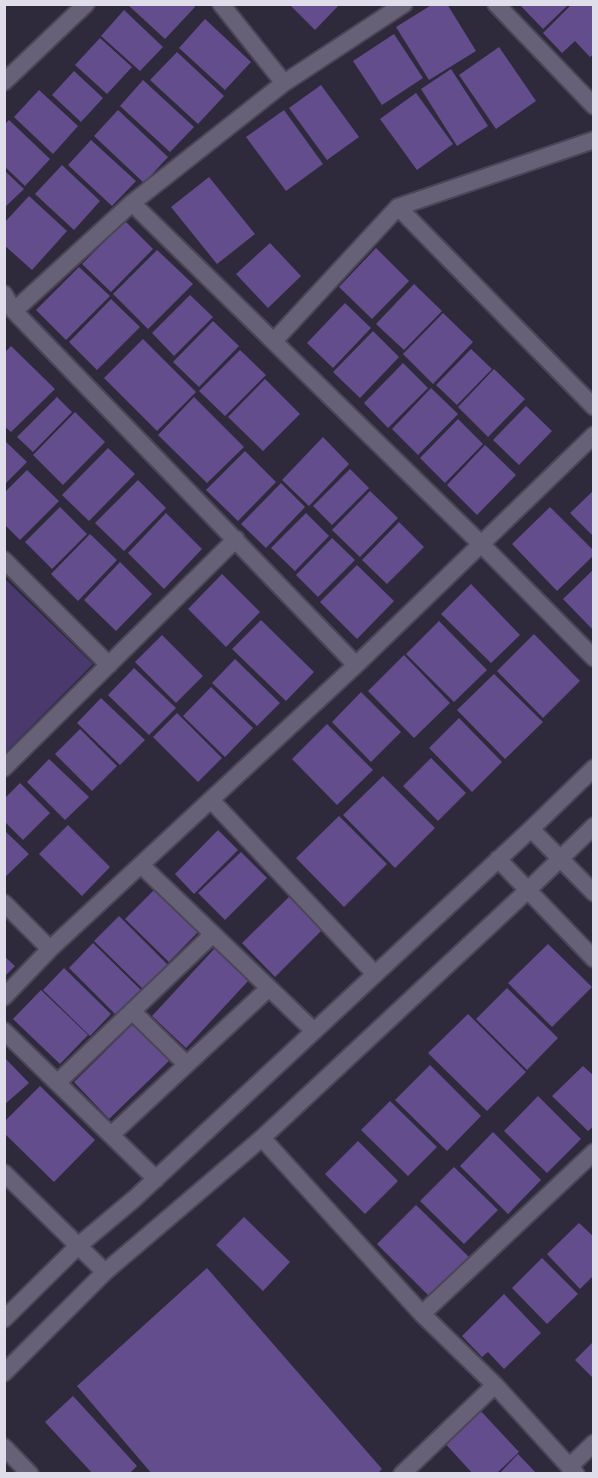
<!DOCTYPE html>
<style>
body{margin:0}
#map{position:relative;width:598px;height:1478px;overflow:hidden;background:#2f293c;font-family:Rubik,sans-serif}
canvas{display:block}
.frame{position:absolute;inset:0;border:6px solid #e0ddea;pointer-events:none}
</style>
<div id="map">
<canvas width="598" height="1478"></canvas>
<div class="frame"></div>
</div>
<script>
const context = document.querySelector('canvas').getContext('2d');
context.lineJoin = 'round';
function fill(path, color) { context.fillStyle = color; context.fill(path, 'evenodd'); }
const toPath = rows => new Path2D(rows.map(r => 'M' + r).join(''));
function stroke(path, color, width, dash) { context.strokeStyle = color; context.lineWidth = width; context.lineCap = dash ? 'butt' : 'round'; context.setLineDash(dash || []); context.stroke(path); }
const green = toPath([
 [4,578,93,664,5,753,4,753]
]);
const building = toPath([
 [127,4,192,4,195,7,165,39],
 [289,4,340,4,315,30],
 [433,4,447,4,476,51,429,80,396,27],
 [519,4,569,4,543,29],
 [572,4,594,4,594,54,590,57,575,41,562,53,543,33],
 [124,10,163,47,140,71,101,36],
 [205,19,251,62,225,90,179,48],
 [394,34,423,78,382,105,353,61],
 [100,38,132,67,107,94,75,65],
 [499,47,536,101,496,129,459,75],
 [177,52,224,96,198,124,150,80],
 [451,69,488,126,457,146,421,89],
 [74,71,103,98,81,122,52,95],
 [143,80,194,127,170,152,120,106],
 [321,85,359,137,327,160,289,108],
 [39,90,78,126,53,154,14,117],
 [416,93,453,144,417,170,380,119],
 [118,110,168,157,144,183,94,136],
 [284,110,323,164,286,191,246,137],
 [9,120,50,159,25,186,4,166,4,125],
 [91,140,136,181,112,206,68,165],
 [62,165,100,201,74,230,35,194],
 [4,170,24,189,4,208],
 [209,177,255,234,217,264,171,207],
 [29,196,67,231,32,270,4,245,4,223],
 [125,221,153,249,111,292,82,264],
 [270,243,301,276,268,308,236,274],
 [376,248,409,281,372,319,339,287],
 [157,250,193,284,148,329,113,294],
 [79,267,110,296,66,340,36,310],
 [414,284,442,311,404,350,376,324],
 [190,295,213,317,174,356,152,333],
 [111,299,140,327,97,370,69,342],
 [345,303,371,328,333,368,307,343],
 [443,313,473,342,433,384,403,354],
 [213,321,239,346,199,387,173,362],
 [373,331,399,357,360,398,333,372],
 [143,339,196,392,157,431,104,378],
 [11,346,55,389,11,432,4,426,4,353],
 [471,349,492,369,457,405,436,385],
 [240,350,266,375,225,416,199,391],
 [403,363,428,388,388,428,364,403],
 [494,369,525,399,488,437,458,407],
 [265,379,300,414,263,451,228,417],
 [431,388,458,414,418,455,392,429],
 [57,397,72,412,33,452,17,437],
 [194,397,244,447,207,483,158,435],
 [526,406,552,431,519,465,493,440],
 [75,412,105,442,63,485,33,455],
 [458,419,483,444,445,483,420,458],
 [323,437,349,464,309,506,282,480],
 [4,440,27,462,4,485],
 [485,445,516,475,477,515,447,485],
 [108,448,135,474,89,521,62,495],
 [245,451,276,482,238,521,206,490],
 [350,469,369,488,332,525,313,506],
 [27,470,59,501,20,540,4,524,4,493],
 [138,480,166,508,124,551,95,523],
 [281,483,305,507,266,548,241,524],
 [594,490,594,537,570,513],
 [370,491,398,518,360,557,332,530],
 [60,507,87,534,52,569,25,542],
 [550,507,594,551,594,555,557,591,512,544],
 [166,513,202,549,164,589,128,553],
 [306,513,329,536,295,571,271,548],
 [399,522,424,547,387,584,362,560],
 [90,534,117,560,78,601,51,574],
 [332,538,355,560,318,597,296,575],
 [120,562,152,594,116,631,84,600],
 [357,565,394,601,357,639,320,602],
 [594,569,594,631,563,599],
 [222,574,260,612,226,647,188,609],
 [471,584,520,635,491,663,441,614],
 [261,620,314,672,286,701,232,649],
 [439,621,487,670,454,702,406,654],
 [534,634,580,681,543,718,497,671],
 [162,635,203,676,176,703,135,662],
 [404,655,450,703,414,738,368,691],
 [235,659,280,703,257,726,212,683],
 [134,668,176,708,149,735,108,695],
 [494,674,543,722,505,759,457,710],
 [211,687,253,728,225,757,183,716],
 [361,692,401,732,371,762,332,722],
 [101,698,145,740,120,765,77,723],
 [177,713,222,758,198,782,153,737],
 [459,718,502,762,472,792,429,748],
 [327,724,373,770,337,805,292,759],
 [80,729,117,766,92,791,55,754],
 [431,758,466,793,438,821,403,786],
 [49,759,89,797,65,820,27,782],
 [383,776,435,828,395,868,343,815],
 [20,783,50,813,23,840,4,821,4,799],
 [339,816,387,864,344,907,296,858],
 [68,825,110,867,82,896,39,854],
 [4,830,29,854,4,878],
 [218,830,238,850,194,894,175,874],
 [241,852,267,878,225,920,198,893],
 [155,889,198,932,169,962,125,919],
 [289,897,322,930,275,977,242,943],
 [119,916,168,965,144,990,94,941],
 [93,943,141,990,116,1015,69,968],
 [548,944,592,987,552,1027,508,983],
 [215,948,249,980,186,1048,152,1016],
 [4,956,15,966,4,977],
 [64,968,111,1014,90,1036,43,990],
 [507,988,558,1038,527,1070,476,1019],
 [41,990,88,1035,60,1064,13,1019],
 [468,1014,526,1072,487,1111,428,1053],
 [136,1021,172,1058,109,1119,74,1082],
 [4,1057,29,1083,4,1105],
 [430,1065,481,1116,447,1151,395,1100],
 [583,1066,594,1076,594,1126,588,1131,552,1096],
 [40,1086,95,1140,54,1182,4,1133,4,1122],
 [538,1096,581,1139,547,1173,504,1131],
 [390,1101,437,1147,408,1176,361,1130],
 [493,1132,541,1180,508,1214,460,1166],
 [358,1141,398,1181,365,1214,325,1174],
 [454,1167,498,1210,464,1244,420,1201],
 [416,1205,469,1257,430,1297,377,1244],
 [244,1217,290,1262,263,1291,216,1245],
 [579,1223,594,1237,594,1275,580,1289,547,1254],
 [542,1258,578,1294,547,1324,512,1288],
 [207,1268,382,1469,377,1474,152,1474,77,1386],
 [504,1294,541,1333,504,1369,488,1352,482,1357,462,1336],
 [594,1341,594,1379,575,1360],
 [73,1396,137,1466,129,1474,93,1474,45,1422],
 [477,1407,519,1452,496,1474,473,1474,442,1440],
 [518,1454,537,1474,499,1474]
]);
const minor = toPath([
 [221,4,284,83],
 [496,4,594,106],
 [4,82,86,4],
 [132,203,482,545,594,658],
 [398,207,594,407],
 [4,294,14,311,356,665],
 [14,311,132,203,284,83,404,4],
 [274,341,398,207,594,140],
 [4,560,109,665],
 [4,768,236,539],
 [211,800,375,974],
 [141,865,314,1031],
 [4,903,50,949],
 [4,997,50,949,356,665,594,435],
 [132,1011,186,1064],
 [4,1031,156,1179],
 [58,1082,213,934],
 [111,1135,269,988],
 [262,1138,422,1314,495,1385,576,1474],
 [4,1173,105,1272],
 [422,1314,594,1152],
 [4,1447,30,1474],
 [569,1467,594,1443],
 [402,1474,495,1385]
]);
const tertiary = toPath([
 [531,829,594,893],
 [498,859,594,959],
 [4,1319,78,1246,134,1199,531,829,594,768],
 [4,1373,105,1272,262,1138,528,890,594,826]
]);
fill(green, '#4a396c');
fill(building, '#634d8d');
stroke(minor, '#4b4657', 20);
stroke(tertiary, '#4b4657', 20);
stroke(minor, '#676177', 16);
stroke(tertiary, '#676177', 16);
</script>
